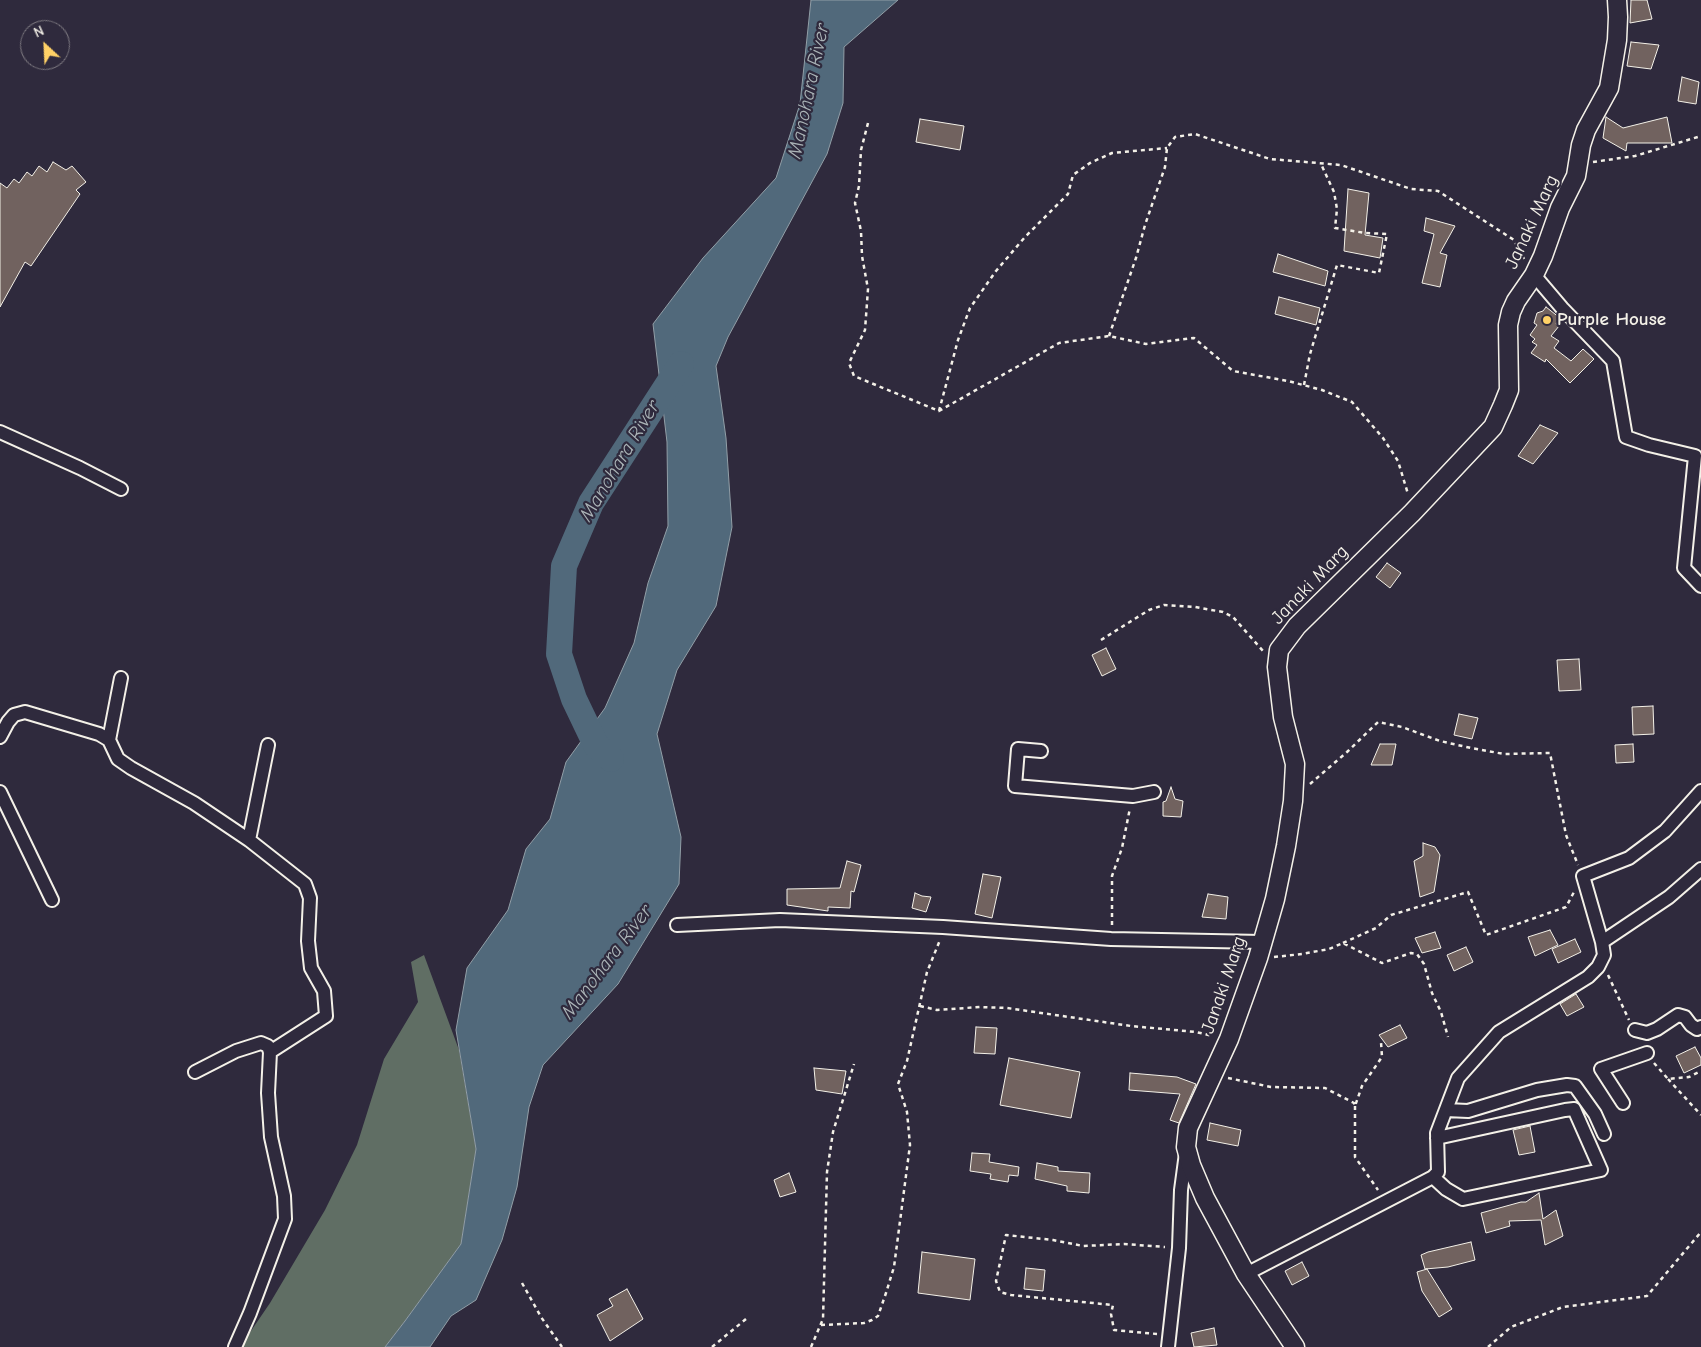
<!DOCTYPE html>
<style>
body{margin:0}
#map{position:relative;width:1701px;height:1347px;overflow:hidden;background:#2f2a3d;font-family:"Comic Neue",sans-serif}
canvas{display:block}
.north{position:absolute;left:20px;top:20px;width:50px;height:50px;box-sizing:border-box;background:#2f2a3d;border:1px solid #7e7a81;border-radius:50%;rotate:335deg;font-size:14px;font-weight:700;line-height:20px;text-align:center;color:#f4f1e8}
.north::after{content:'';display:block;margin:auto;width:18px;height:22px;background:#ffd166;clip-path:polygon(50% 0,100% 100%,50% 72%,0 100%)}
</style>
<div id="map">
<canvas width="1701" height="1347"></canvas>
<div class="north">N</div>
</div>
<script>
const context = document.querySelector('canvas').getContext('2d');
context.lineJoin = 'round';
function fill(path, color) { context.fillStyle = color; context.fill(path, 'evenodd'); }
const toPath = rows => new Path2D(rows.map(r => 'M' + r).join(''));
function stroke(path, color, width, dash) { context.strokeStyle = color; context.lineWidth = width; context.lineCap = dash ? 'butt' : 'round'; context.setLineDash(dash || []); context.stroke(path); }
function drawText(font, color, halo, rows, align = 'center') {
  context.font = font + ' "Comic Neue",sans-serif'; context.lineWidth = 4.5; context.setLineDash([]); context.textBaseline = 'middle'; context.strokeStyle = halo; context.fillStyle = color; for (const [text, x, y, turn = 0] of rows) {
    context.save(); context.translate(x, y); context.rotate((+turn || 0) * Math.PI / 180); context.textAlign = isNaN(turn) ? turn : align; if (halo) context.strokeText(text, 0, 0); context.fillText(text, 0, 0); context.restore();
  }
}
const green = toPath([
 [424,955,459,1050,476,1149,461,1244,405,1321,385,1347,240,1347,270,1303,325,1210,357,1145,384,1059,418,1002,411,962]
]);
const water = toPath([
 [811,0,898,0,844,47,843,103,827,154,728,337,716,366,726,438,732,527,716,606,677,670,657,734,681,837,679,884,618,984,543,1065,529,1107,517,1187,502,1240,476,1300,451,1316,430,1347,385,1347,405,1321,461,1244,476,1149,456,1030,467,968,508,910,526,849,550,819,566,762,605,708,634,643,648,583,668,526,667,442,653,324,703,258,776,178,800,104,811,0]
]);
const river = toPath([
 [611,759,596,745,574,699,559,654,564,566,591,503,681,364]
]);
const building = toPath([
 [1631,0,1647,0,1652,19,1630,23,1631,0],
 [1631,42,1659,45,1651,69,1627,66,1631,42],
 [1682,77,1699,82,1696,104,1678,101,1682,77],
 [1606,117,1623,128,1667,117,1672,143,1627,143,1626,151,1603,138,1606,117],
 [920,119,964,126,960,150,916,142,920,119],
 [53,162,66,170,72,166,86,182,76,190,80,194,31,266,25,262,0,307,0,183,7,188,14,179,19,183,27,172,32,176,39,166,47,172,53,162],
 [1348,189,1369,193,1365,235,1383,238,1380,258,1344,251,1348,189],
 [1426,218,1455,226,1440,253,1447,255,1440,287,1422,283,1434,234,1424,231,1426,218],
 [1278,254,1328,271,1325,286,1273,272,1278,254],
 [1279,297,1320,308,1316,325,1275,314,1279,297],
 [1546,307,1560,318,1556,324,1559,326,1551,336,1559,341,1554,348,1571,361,1583,349,1594,359,1570,383,1546,359,1545,362,1531,353,1537,345,1532,342,1535,339,1530,335,1537,325,1534,323,1537,313,1543,311,1546,307],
 [1540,425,1558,433,1533,464,1518,456,1540,425],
 [1387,563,1401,573,1390,588,1376,577,1387,563],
 [1106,648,1116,669,1102,676,1092,655,1106,648],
 [1579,659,1581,690,1559,691,1557,660,1579,659],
 [1653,706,1654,734,1633,735,1632,707,1653,706],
 [1459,714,1478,718,1472,739,1454,735,1459,714],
 [1380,744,1396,744,1392,765,1371,765,1380,744],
 [1633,744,1634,762,1616,763,1615,745,1633,744],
 [1171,787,1175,799,1183,801,1181,817,1163,816,1163,802,1166,801,1171,787],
 [1423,843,1435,847,1440,855,1434,892,1420,897,1414,861,1423,856,1423,843],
 [847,861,861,865,854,892,851,891,850,908,828,907,828,911,787,905,787,889,840,888,847,861],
 [983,874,1001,877,992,918,975,914,983,874],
 [915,893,922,896,931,897,926,912,912,908,915,893],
 [1208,894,1228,897,1226,919,1202,917,1208,894],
 [1550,930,1558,945,1535,956,1528,937,1550,930],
 [1435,932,1441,948,1422,953,1415,938,1435,932],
 [1575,939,1581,952,1558,963,1552,949,1575,939],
 [1466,947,1473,962,1454,971,1447,955,1466,947],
 [1576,994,1584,1007,1567,1016,1560,1004,1576,994],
 [1400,1025,1407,1038,1388,1047,1379,1035,1400,1025],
 [976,1027,997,1028,995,1054,974,1053,976,1027],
 [1695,1047,1701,1058,1701,1065,1684,1073,1676,1056,1695,1047],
 [1009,1058,1080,1072,1071,1118,1000,1105,1009,1058],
 [814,1068,846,1071,842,1094,816,1090,814,1068],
 [1130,1073,1177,1077,1196,1084,1179,1123,1170,1120,1180,1094,1129,1090,1130,1073],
 [1210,1123,1241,1130,1238,1146,1207,1140,1210,1123],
 [1530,1126,1535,1152,1519,1155,1513,1130,1530,1126],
 [972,1153,990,1154,989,1162,1019,1167,1018,1176,1009,1175,1008,1182,990,1179,991,1174,970,1171,972,1153],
 [1037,1163,1058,1167,1058,1171,1090,1173,1089,1193,1067,1191,1067,1186,1035,1179,1037,1163],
 [789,1173,796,1192,780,1197,774,1180,789,1173],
 [1539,1193,1543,1219,1556,1210,1563,1236,1545,1245,1541,1220,1509,1221,1510,1226,1486,1233,1481,1213,1521,1202,1526,1202,1539,1193],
 [1471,1242,1475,1260,1448,1267,1425,1269,1421,1255,1428,1252,1471,1242],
 [922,1252,975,1259,970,1300,918,1293,922,1252],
 [1302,1262,1309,1276,1292,1285,1285,1271,1302,1262],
 [1026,1268,1045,1270,1043,1291,1024,1289,1026,1268],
 [1427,1269,1452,1309,1439,1317,1422,1291,1417,1272,1427,1269],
 [627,1289,643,1319,610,1341,597,1315,613,1306,609,1299,627,1289],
 [1214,1328,1217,1345,1194,1347,1191,1333,1214,1328]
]);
const path = toPath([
 [868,123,861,150,859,186,855,203,861,231,862,256,868,289,865,330,849,363,854,376,939,411,1059,343,1109,336,1146,344,1194,338,1233,371,1288,381,1322,390,1352,402,1383,438,1398,461,1408,494],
 [1593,162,1635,156,1701,136],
 [1109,336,1136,258,1145,225,1165,167,1167,148,1175,137,1195,134,1270,159,1341,165,1411,189,1438,191,1514,240,1524,259],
 [1304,385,1310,354,1337,265,1379,273,1387,234,1365,233,1335,228,1337,209,1334,192,1321,164],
 [939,411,958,340,970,308,996,271,1025,237,1068,194,1073,175,1090,163,1112,153,1167,148],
 [1101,640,1149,610,1164,605,1195,607,1223,612,1233,617,1263,651],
 [1310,784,1347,752,1378,722,1402,727,1440,741,1471,748,1504,754,1550,753,1566,835,1578,865],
 [1112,925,1112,876,1122,848,1130,808],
 [1343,943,1376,928,1391,915,1468,892,1486,935,1566,907,1574,892],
 [1274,957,1302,954,1329,949,1343,943,1382,963,1411,953,1417,954,1424,964,1432,993,1441,1012,1448,1037],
 [1608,975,1629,1020],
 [920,1006,937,1010,980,1007,1007,1008,1131,1026,1196,1032,1213,1036],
 [1654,1063,1668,1079,1689,1077,1701,1071],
 [1228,1078,1271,1087,1325,1088,1354,1103,1355,1106,1362,1086,1382,1057,1381,1042],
 [1668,1079,1701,1115],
 [1355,1106,1355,1157,1378,1190],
 [522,1283,541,1317,562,1347],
 [821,1325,864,1323,872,1320,878,1316,886,1293,894,1267,910,1145,907,1112,898,1084,907,1061,927,972,940,940],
 [1157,1334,1114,1330,1111,1314,1113,1305,1011,1295,1000,1292,996,1281,1006,1235,1053,1240,1083,1246,1124,1244,1165,1247],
 [712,1347,746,1319],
 [811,1347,823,1319,827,1172,833,1132,854,1064],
 [1488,1347,1511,1327,1563,1307,1647,1296,1701,1232]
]);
const street = toPath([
 [1534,275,1562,308,1613,361,1626,437,1649,445,1695,456,1684,568,1701,586],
 [0,432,80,468,121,489],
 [0,737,8,722,14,715,25,712,99,734,109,740,118,759,131,768,194,803,249,840,305,884,310,898,308,941,311,968,324,991,326,1016,270,1052],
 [109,740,121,678],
 [1041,751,1018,749,1015,786,1133,796,1154,792],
 [0,792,52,900],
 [249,840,268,745],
 [677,925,780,920,943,927,1111,939,1262,942],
 [1602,942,1669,897,1701,869],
 [1635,1030,1647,1033,1657,1029,1678,1015,1685,1017,1691,1025,1697,1029,1701,1027],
 [195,1072,236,1051,261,1043,268,1046,270,1052,268,1093,271,1137,284,1196,285,1219,250,1313,235,1347],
 [1623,1103,1601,1069,1647,1053],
 [1446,1110,1468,1111,1537,1090,1567,1085,1575,1086,1595,1114,1604,1134],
 [1433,1177,1446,1189,1463,1199,1601,1170,1574,1109,1565,1110,1437,1138],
 [1246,1274,1433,1177,1438,1172,1437,1133,1458,1078,1499,1032,1588,977,1598,967,1604,955,1602,942,1583,876,1629,858,1665,831,1701,791],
 [1168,1347,1179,1248,1181,1190,1186,1153]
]);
const secondary = toPath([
 [1295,1347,1246,1274,1205,1198,1191,1165,1186,1147,1188,1128,1229,1039,1258,958,1275,899,1286,846,1293,801,1295,764,1283,717,1277,667,1279,650,1297,626,1412,513,1493,427,1503,405,1509,390,1508,325,1511,312,1516,301,1534,275,1543,256,1560,208,1576,176,1581,145,1586,130,1609,88,1617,40,1618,17,1617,0]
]);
const markers = [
 [1547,320,5,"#ffd166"]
];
const streetNames = [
 ["Janaki Marg",1532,222,-65],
 ["Janaki Marg",1310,585,-46],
 ["Janaki Marg",1224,985,-71]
];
const poiNames = [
 ["Purple House",1557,320]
];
const waterNames = [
 ["Manohara River",809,91,-78],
 ["Manohara River",620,461,-59],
 ["Manohara River",607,962,-53]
];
fill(green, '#606e64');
fill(water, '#51697b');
stroke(water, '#929fa7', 1);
stroke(river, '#51697b', 26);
fill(building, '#71625f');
stroke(building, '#f4f1e8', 1);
stroke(street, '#f4f1e8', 16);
stroke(secondary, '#f4f1e8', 21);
stroke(path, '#f4f1e8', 2.5, [4, 4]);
stroke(street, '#2f2a3d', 12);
stroke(secondary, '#2f2a3d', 18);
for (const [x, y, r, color] of markers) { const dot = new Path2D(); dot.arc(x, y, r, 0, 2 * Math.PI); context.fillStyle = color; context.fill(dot); stroke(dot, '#2f2a3d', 2); }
drawText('19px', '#f4f1e8', '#2f2a3d', streetNames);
drawText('bold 19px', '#f4f1e8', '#2f2a3d', poiNames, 'left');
drawText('italic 20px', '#abb4b7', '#2f2a3d', waterNames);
</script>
